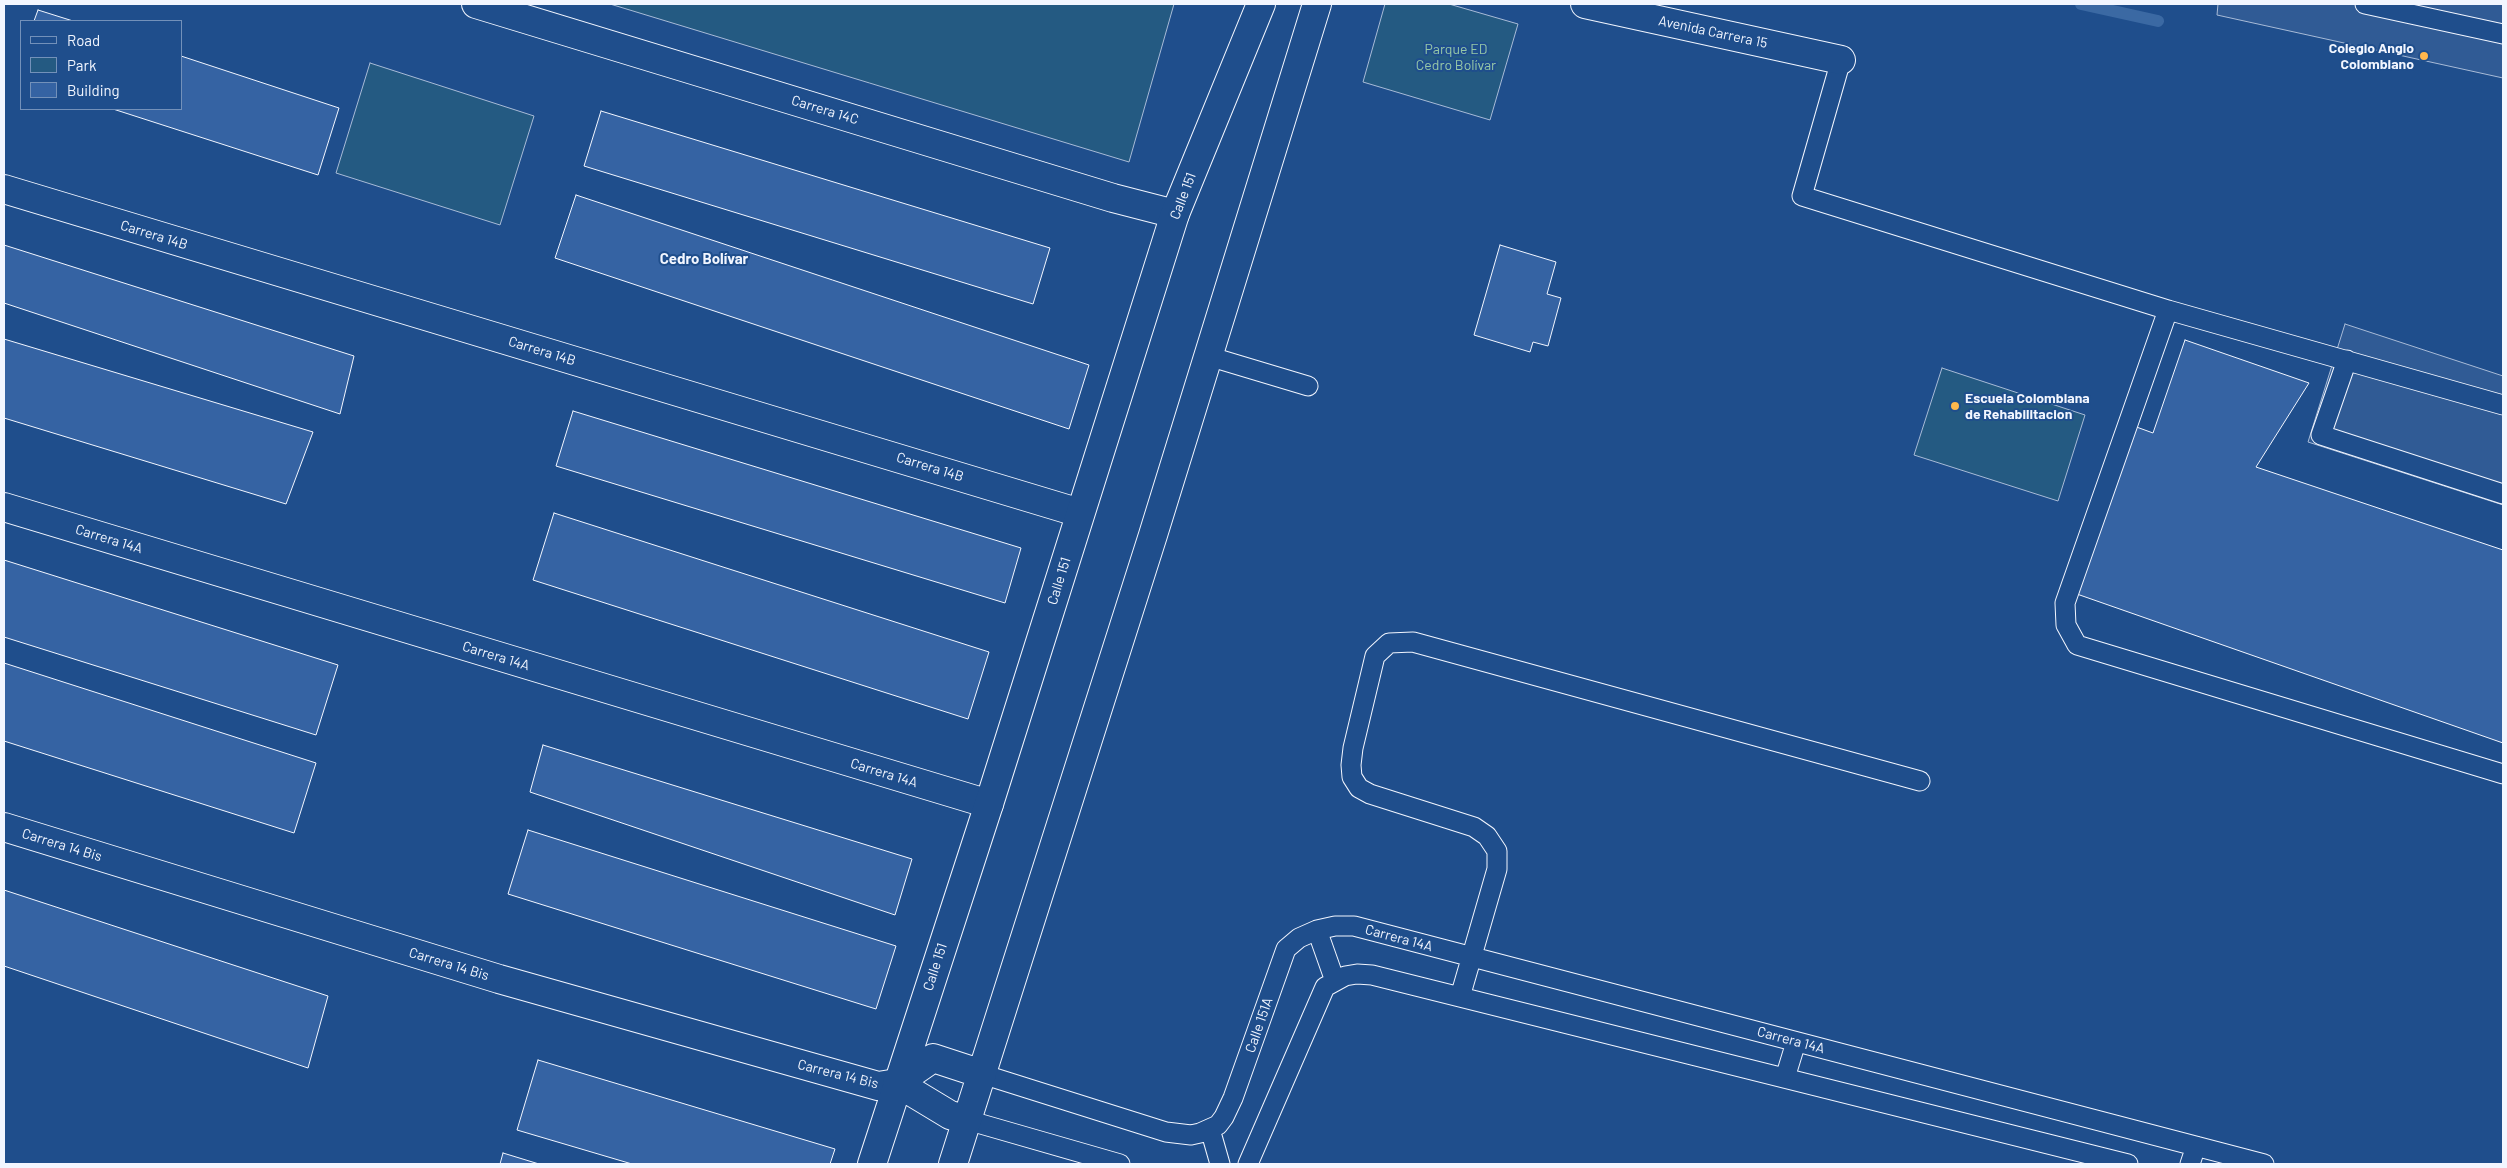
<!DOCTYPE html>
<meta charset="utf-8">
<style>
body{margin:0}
#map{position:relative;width:2507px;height:1168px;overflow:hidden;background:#1f4e8c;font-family:Barlow,sans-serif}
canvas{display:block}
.frame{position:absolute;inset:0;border:5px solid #f2f6ff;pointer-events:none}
.legend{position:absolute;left:20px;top:20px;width:162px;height:90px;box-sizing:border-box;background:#1f4e8c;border:1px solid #7391ba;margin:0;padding:6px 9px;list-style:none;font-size:15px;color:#f2f6ff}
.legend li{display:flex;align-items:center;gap:10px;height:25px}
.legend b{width:25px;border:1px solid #7391ba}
</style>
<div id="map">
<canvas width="2507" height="1168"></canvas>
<div class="frame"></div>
<ul class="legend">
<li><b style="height:6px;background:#1f4e8c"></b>Road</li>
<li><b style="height:14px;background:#245a82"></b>Park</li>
<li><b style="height:14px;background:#3563a3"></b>Building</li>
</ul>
</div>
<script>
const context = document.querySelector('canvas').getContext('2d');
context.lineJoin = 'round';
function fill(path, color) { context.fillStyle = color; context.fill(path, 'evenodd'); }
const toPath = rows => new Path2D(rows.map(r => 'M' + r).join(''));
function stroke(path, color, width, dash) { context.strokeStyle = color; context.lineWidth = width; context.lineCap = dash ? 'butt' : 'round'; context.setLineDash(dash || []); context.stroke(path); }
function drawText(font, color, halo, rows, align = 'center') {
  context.font = font + ' Barlow,sans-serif'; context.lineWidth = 4; context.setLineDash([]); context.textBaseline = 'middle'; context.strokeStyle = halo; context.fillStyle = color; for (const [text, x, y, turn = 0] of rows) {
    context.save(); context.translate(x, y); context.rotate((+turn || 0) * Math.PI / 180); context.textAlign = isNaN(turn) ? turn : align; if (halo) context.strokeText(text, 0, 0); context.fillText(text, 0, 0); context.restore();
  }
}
const green = toPath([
 [610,4,1174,4,1129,162,610,4],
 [1385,4,1449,4,1518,24,1490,120,1363,82,1385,4],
 [370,63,534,116,500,225,336,173,370,63],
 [1942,368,2085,415,2058,501,1914,455,1942,368]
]);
const parking = toPath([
 [2218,4,2503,4,2503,78,2217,15,2218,4],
 [2345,324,2503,376,2503,505,2308,442,2345,324]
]);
const stream = toPath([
 [2081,4,2158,21]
]);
const building = toPath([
 [38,10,73,21,34,21,38,10],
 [181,56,339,108,318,175,113,109,181,109,181,56],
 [601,111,1050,248,1033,304,584,166,601,111],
 [576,195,1089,365,1069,429,555,258,576,195],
 [4,245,354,356,340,414,4,303,4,245],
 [1500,245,1556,262,1547,294,1561,298,1548,346,1533,342,1530,352,1474,335,1500,245],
 [4,339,313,432,286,504,4,418,4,339],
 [2185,340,2309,383,2256,467,2503,550,2503,743,2074,593,2131,425,2153,433,2185,340],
 [573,411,1021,548,1005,603,556,466,573,411],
 [554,513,989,652,968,719,533,580,554,513],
 [4,560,338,665,316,735,4,637,4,560],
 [4,663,316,763,294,833,4,741,4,663],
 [543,745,912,859,895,915,530,792,543,745],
 [528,830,896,946,876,1009,508,894,528,830],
 [4,890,328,996,308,1068,4,966,4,890],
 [538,1060,835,1149,830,1164,632,1164,517,1130,538,1060],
 [503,1153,539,1164,500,1164,503,1153]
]);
const lane = toPath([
 [2365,4,2503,34],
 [1841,60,1802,196,2168,310,2503,405],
 [2168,310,2065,603,2066,625,2077,645,2503,774],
 [1208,356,1308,386],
 [2347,360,2321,435,2503,494],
 [1317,930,1335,981],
 [1460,997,1497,869,1497,851,1487,836,1474,827,1370,794,1359,788,1352,777,1351,765,1353,748,1375,656,1389,643,1413,642,1920,781],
 [982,1074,1166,1132,1191,1135,1200,1133,1218,1125,1224,1117,1233,1098,1286,949,1299,938,1317,930,1335,926,1354,926,2264,1164],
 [1785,1078,1796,1042],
 [967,1120,1120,1164],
 [1210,1129,1220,1164],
 [1248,1164,1325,987,1345,976,1357,974,1372,975,2128,1164],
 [2190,1164,2196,1146]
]);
const street = toPath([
 [476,4,1113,198,1175,214],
 [1585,4,1841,60],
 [4,189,1080,513],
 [4,507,989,804],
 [4,827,499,979,878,1086,897,1083]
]);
const secondary = toPath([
 [897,1083,933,1058,982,1074],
 [897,1083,950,1115,967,1120],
 [872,1164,989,804,1175,214,1261,4],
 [953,1164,1153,535,1317,4]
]);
const markers = [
 [2424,56,5,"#ffb74d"],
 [1955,406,5,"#ffb74d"]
];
const streetNames = [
 ["Avenida Carrera 15",1713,32,12],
 ["Carrera 14C",825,110,17],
 ["Calle 151",1183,196,-69],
 ["Carrera 14B",154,235,17],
 ["Carrera 14B",542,351,17],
 ["Carrera 14B",930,467,17],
 ["Carrera 14A",109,539,17],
 ["Calle 151",1059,581,-73],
 ["Carrera 14A",496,656,17],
 ["Carrera 14A",884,773,17],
 ["Carrera 14 Bis",62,845,17],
 ["Carrera 14A",1399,938,15],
 ["Carrera 14 Bis",449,964,17],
 ["Calle 151",935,967,-72],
 ["Calle 151A",1259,1025,-71],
 ["Carrera 14A",1791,1040,15],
 ["Carrera 14 Bis",838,1074,14]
];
const poiNames = [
 ["Colegio Anglo",2414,48],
 ["Colombiano",2414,64],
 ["Escuela Colombiana",1965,398,"left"],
 ["de Rehabilitacion",1965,414,"left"]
];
const parkNames = [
 ["Parque ED",1456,49],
 ["Cedro Bolívar",1456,65]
];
const neighbourhoodNames = [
 ["Cedro Bolívar",704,259]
];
fill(green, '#245a82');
stroke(green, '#a8bbd7', 1);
fill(parking, '#305b95');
stroke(parking, '#a8bbd7', 1);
stroke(stream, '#3b69a3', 12);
fill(building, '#3563a3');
stroke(building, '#f2f6ff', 1);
stroke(lane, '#f2f6ff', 21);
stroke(street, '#f2f6ff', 30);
stroke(secondary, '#f2f6ff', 30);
stroke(lane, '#1f4e8c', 19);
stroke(street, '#1f4e8c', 28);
stroke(secondary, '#1f4e8c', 28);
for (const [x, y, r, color] of markers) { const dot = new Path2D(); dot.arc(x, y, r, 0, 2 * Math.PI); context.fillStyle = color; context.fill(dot); stroke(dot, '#1f4e8c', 2); }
drawText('14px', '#f2f6ff', '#1f4e8c', streetNames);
drawText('bold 14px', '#f2f6ff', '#1f4e8c', poiNames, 'right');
drawText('14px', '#97c8a6', '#1f4e8c', parkNames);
drawText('bold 15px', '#f2f6ff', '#1f4e8c', neighbourhoodNames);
</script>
